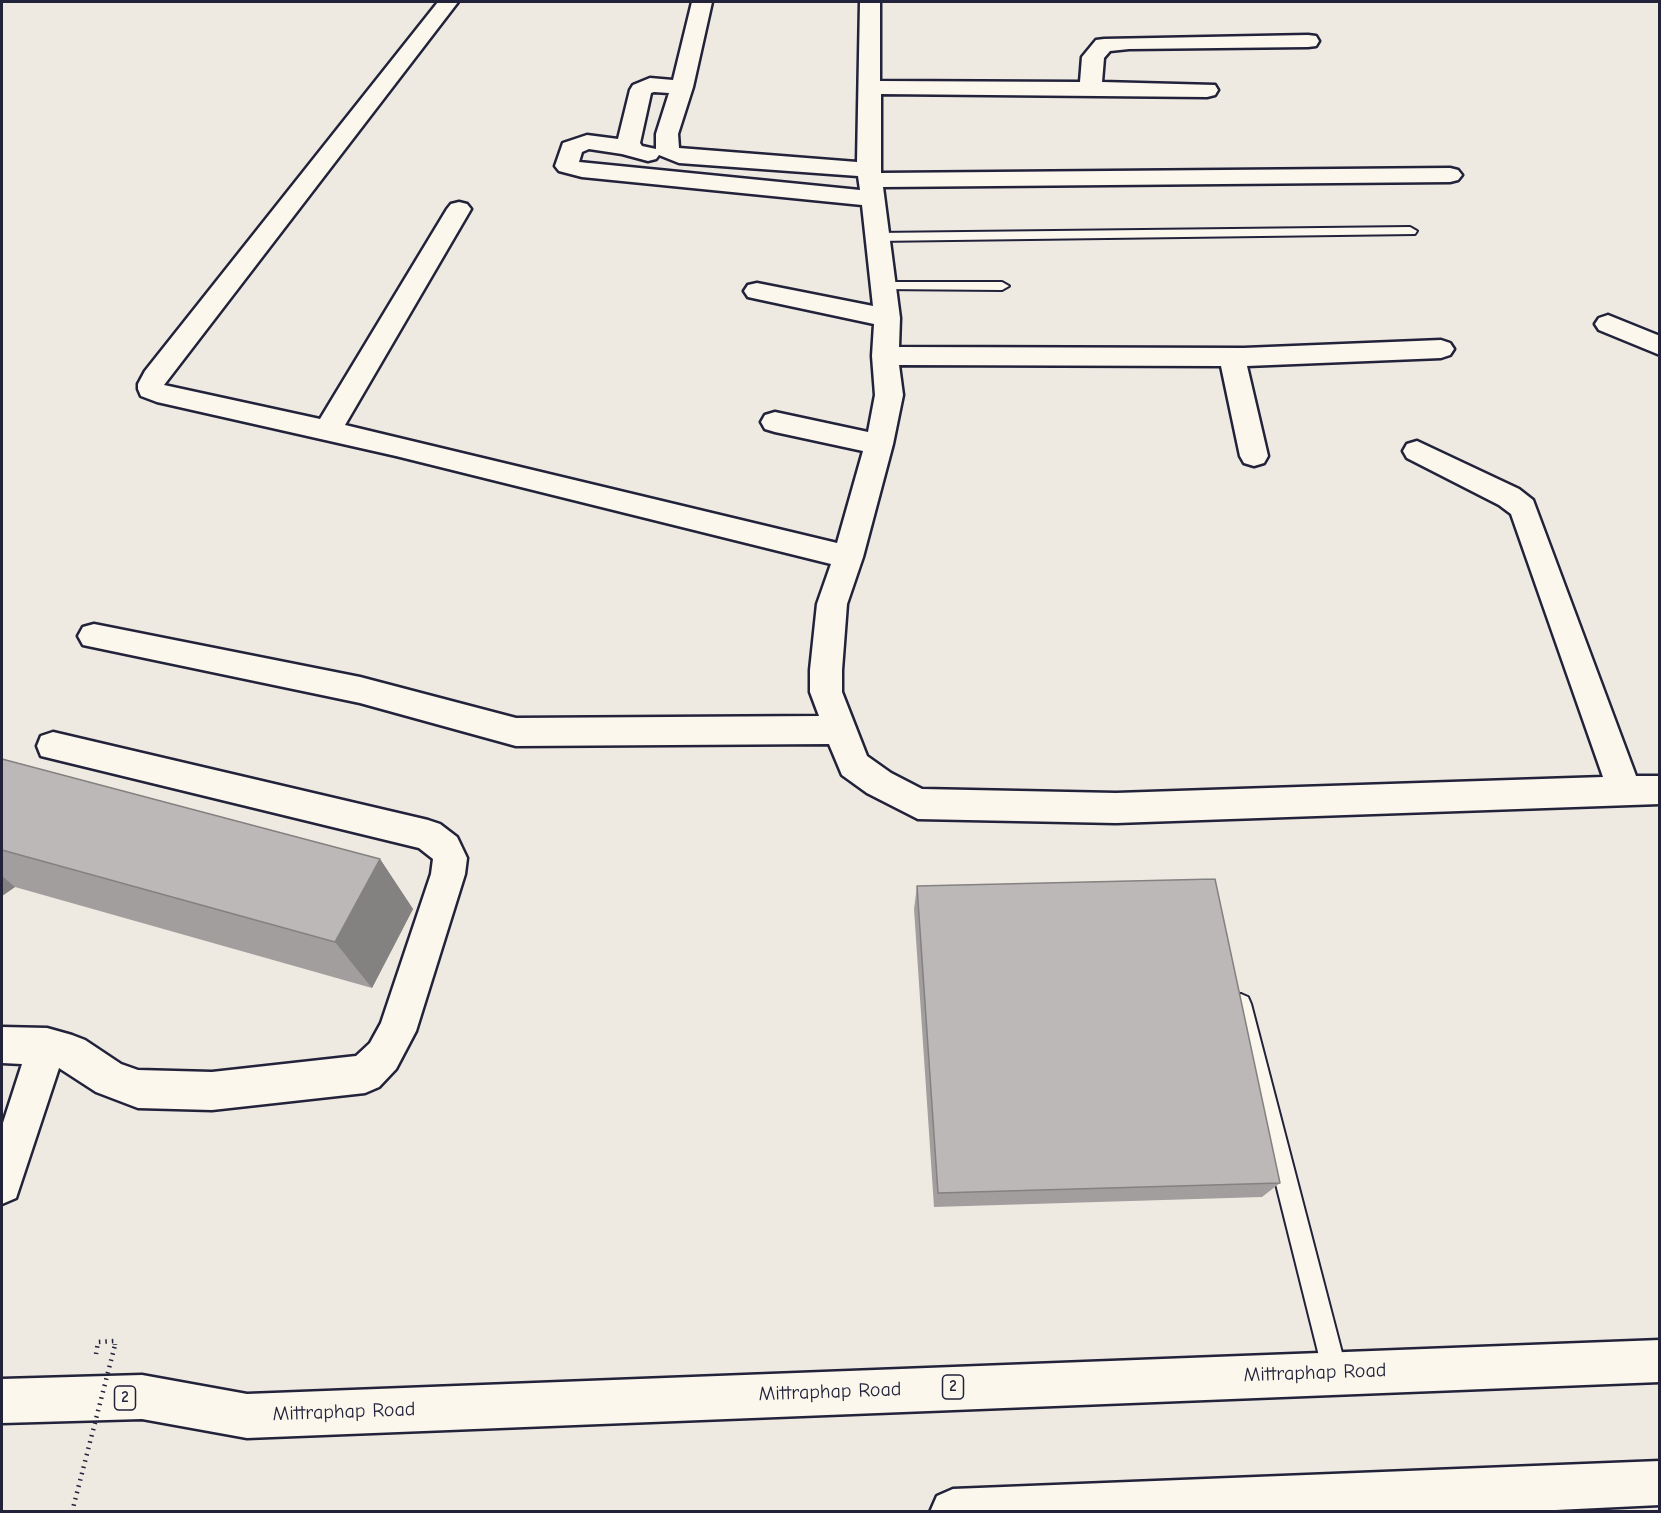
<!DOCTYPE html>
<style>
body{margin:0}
#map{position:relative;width:1661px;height:1513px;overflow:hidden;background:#eeeae2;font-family:"Comic Neue",sans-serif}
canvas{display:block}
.frame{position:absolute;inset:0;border:3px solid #22223b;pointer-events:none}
</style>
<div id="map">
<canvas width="1661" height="1513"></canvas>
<div class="frame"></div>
</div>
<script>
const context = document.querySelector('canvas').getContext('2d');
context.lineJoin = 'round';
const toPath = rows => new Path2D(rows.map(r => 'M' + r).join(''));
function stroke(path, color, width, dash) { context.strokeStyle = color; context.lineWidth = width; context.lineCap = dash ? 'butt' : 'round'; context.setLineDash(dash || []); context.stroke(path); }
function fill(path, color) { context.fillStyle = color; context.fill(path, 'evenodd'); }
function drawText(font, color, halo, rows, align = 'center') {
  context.font = font + ' "Comic Neue",sans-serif'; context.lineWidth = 5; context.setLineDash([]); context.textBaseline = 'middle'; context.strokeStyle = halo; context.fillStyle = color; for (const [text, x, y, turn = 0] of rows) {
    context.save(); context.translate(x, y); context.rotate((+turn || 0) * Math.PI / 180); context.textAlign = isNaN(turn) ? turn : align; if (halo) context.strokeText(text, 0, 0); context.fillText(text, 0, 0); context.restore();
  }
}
const path = toPath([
 [96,1354,98,1342,115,1341,115,1345]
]);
const lane = toPath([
 [1410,227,1417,231,1415,234,876,241,869,237,876,233,1410,227],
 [884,282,1002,282,1009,286,1002,290,879,289,877,286,879,283,884,282],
 [1241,994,1248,997,1251,1004,1347,1372,1343,1380,1335,1384,1327,1380,1323,1372,1231,1004,1234,997,1241,994]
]);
const street = toPath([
 [438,2,458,2,164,385,320,419,447,209,451,204,459,202,467,204,471,209,345,425,837,543,863,451,775,432,765,429,761,422,765,415,775,412,868,432,875,395,872,356,874,324,757,299,748,297,744,291,748,285,757,283,873,306,862,205,582,177,559,171,555,166,563,143,587,135,618,139,630,90,633,85,650,78,673,80,692,2,712,2,693,87,678,134,679,148,857,162,860,2,880,2,880,81,1080,82,1082,57,1096,40,1104,39,1308,35,1316,36,1319,41,1316,46,1308,47,1129,49,1110,51,1104,58,1102,82,1215,85,1218,90,1215,95,1207,97,881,94,881,173,1450,168,1458,170,1462,175,1458,180,1450,182,883,187,900,318,899,347,1244,348,1441,340,1450,343,1454,349,1450,355,1441,358,1247,366,1268,456,1264,463,1254,466,1244,463,1240,456,1221,366,899,365,903,395,893,444,863,557,847,604,842,670,842,692,867,756,891,773,922,789,1116,793,1603,777,1511,514,1499,505,1407,458,1403,451,1407,444,1417,441,1519,489,1533,500,1636,776,1660,776,1660,804,1116,823,918,819,867,793,842,775,829,744,516,746,360,703,83,645,78,636,83,627,94,624,360,677,516,718,819,716,810,692,810,670,817,604,831,564,396,456,157,402,141,396,138,389,138,384,145,371,438,2],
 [654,92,669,93,656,134,656,149,642,146,640,143,651,93,654,92],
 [589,149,622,154,648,161,656,159,659,155,679,163,858,176,860,190,579,162,582,152,589,149],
 [1608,315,1660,336,1660,355,1599,330,1595,324,1599,318,1608,315],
 [53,732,428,820,440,824,457,837,467,858,465,874,416,1031,396,1069,379,1087,365,1093,212,1110,138,1108,96,1092,59,1068,16,1198,2,1204,2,1126,22,1064,2,1063,2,1027,47,1028,72,1035,85,1040,121,1064,138,1070,212,1072,356,1056,370,1043,381,1023,431,874,433,859,419,848,41,756,37,746,41,736,53,732]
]);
const highway = toPath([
 [1660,1340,1660,1382,247,1438,142,1419,2,1423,2,1379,142,1375,247,1394,1660,1340],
 [1660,1461,1660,1505,1514,1512,930,1512,937,1496,953,1489,1660,1461]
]);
const pathBridge = toPath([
 [72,1512,115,1345]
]);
const wall = toPath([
 [2,758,3,759,380,859,413,909,372,988,15,887,2,896],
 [917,886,1280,1183,1262,1197,934,1207,914,909]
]);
const shadedWall = toPath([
 [380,859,413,909,372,988,335,942],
 [2,876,15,887,2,896]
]);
const building = toPath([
 [2,759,380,859,335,942,2,850,2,759],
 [1215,879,1280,1183,938,1193,917,886,1215,879]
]);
const shields = [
 [953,1387,21],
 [125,1398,21]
];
const shieldNames = [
 ["2",953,1387],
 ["2",125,1398]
];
const nearStreetnames = [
 ["Mittraphap Road",1315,1373,-2],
 ["Mittraphap Road",830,1392,-2],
 ["Mittraphap Road",344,1412,-2]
];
stroke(lane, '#22223b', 4);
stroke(street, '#22223b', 5);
stroke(highway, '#22223b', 5);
stroke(path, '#22223b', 4.5, [1.5, 5]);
fill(lane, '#fbf7ec');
fill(street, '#fbf7ec');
fill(highway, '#fbf7ec');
stroke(pathBridge, '#22223b', 4.5, [1.5, 5]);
fill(wall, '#a29e9e');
fill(shadedWall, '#848181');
fill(building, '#bcb8b8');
stroke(building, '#848181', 1.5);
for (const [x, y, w] of shields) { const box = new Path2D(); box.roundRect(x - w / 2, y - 12, w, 24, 4.5); context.fillStyle = '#fbf7ec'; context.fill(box); stroke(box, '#22223b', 1.5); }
drawText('bold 15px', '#22223b', null, shieldNames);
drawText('20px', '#22223b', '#fbf7ec', nearStreetnames);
</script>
